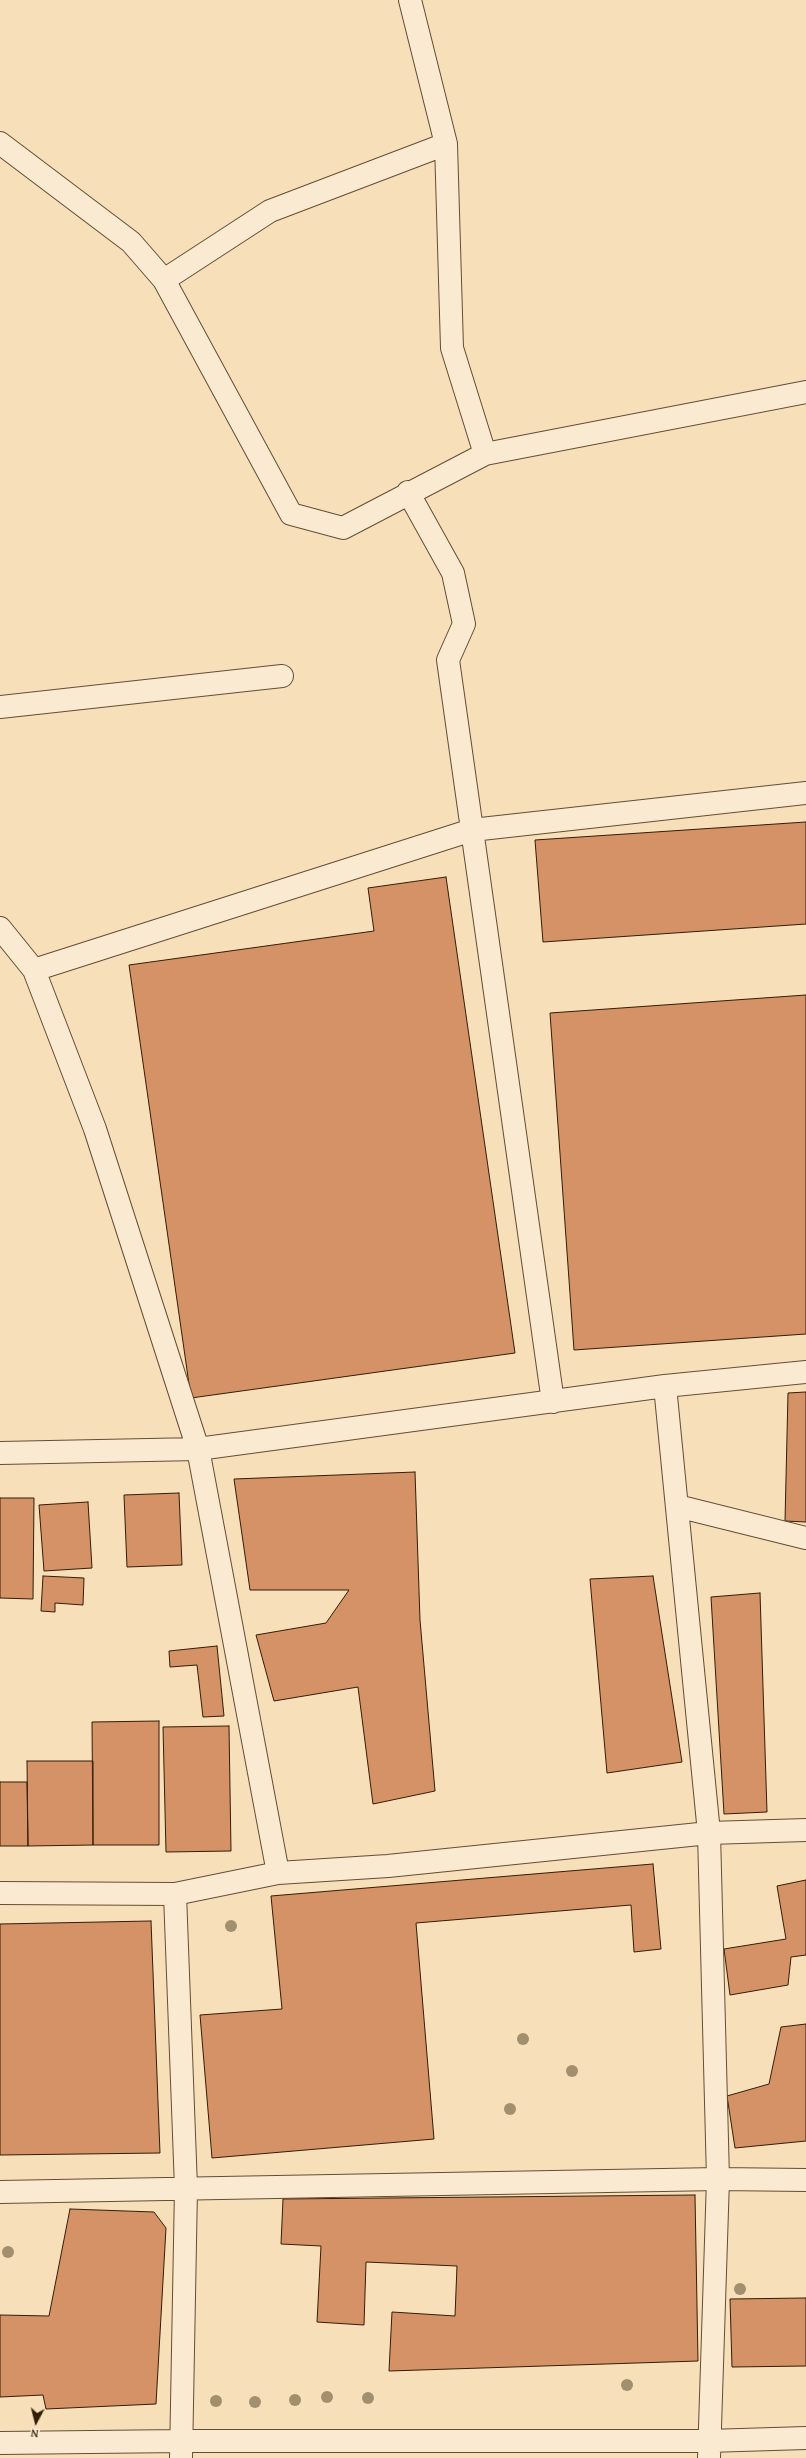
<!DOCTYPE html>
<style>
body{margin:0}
#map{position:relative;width:806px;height:2458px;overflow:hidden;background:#f7dfba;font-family:"Gentium Book Plus",serif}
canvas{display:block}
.north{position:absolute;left:16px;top:2402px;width:40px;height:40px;-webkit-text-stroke:3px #faead2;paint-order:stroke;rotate:187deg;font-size:11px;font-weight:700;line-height:16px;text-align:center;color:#321d05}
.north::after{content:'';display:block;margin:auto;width:14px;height:18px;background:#321d05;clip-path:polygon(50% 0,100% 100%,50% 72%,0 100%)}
</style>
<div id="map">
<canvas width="806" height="2458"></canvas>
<div class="north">N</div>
</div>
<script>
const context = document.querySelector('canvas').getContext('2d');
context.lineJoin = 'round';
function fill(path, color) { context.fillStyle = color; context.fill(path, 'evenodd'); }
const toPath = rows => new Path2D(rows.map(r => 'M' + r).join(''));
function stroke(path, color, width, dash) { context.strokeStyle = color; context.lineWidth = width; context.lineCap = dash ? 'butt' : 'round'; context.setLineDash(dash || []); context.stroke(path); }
const building = toPath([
 [806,822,806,924,543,942,535,840,806,822],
 [446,877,515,1353,191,1398,129,965,374,931,368,888,446,877],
 [806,995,806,1334,574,1350,550,1013,806,995],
 [806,1392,806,1522,785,1521,788,1393,806,1392],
 [415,1472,420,1620,435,1791,373,1804,358,1687,274,1701,256,1635,326,1623,349,1590,250,1590,234,1479,415,1472],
 [179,1493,182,1565,127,1567,124,1495,179,1493],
 [0,1498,34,1498,33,1599,0,1598,0,1498],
 [88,1502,92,1568,44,1571,39,1505,88,1502],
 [43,1576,84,1578,83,1605,55,1603,55,1612,41,1611,43,1576],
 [653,1576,682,1762,607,1773,590,1579,653,1576],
 [760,1593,767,1812,724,1814,711,1597,760,1593],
 [217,1646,224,1716,203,1717,197,1665,170,1667,169,1651,217,1646],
 [159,1721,159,1845,93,1845,92,1722,159,1721],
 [229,1726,231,1851,166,1852,163,1727,229,1726],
 [27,1761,93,1761,93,1845,28,1846,27,1761],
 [0,1782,27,1782,28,1846,0,1846,0,1782],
 [653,1864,661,1949,634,1952,631,1905,416,1923,434,2139,212,2158,200,2015,282,2009,271,1896,653,1864],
 [806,1880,806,1955,791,1957,788,1985,730,1995,724,1949,786,1939,777,1886,806,1880],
 [151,1921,160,2153,0,2155,0,1924,151,1921],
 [806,2024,806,2141,735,2148,727,2096,769,2084,781,2027,806,2024],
 [695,2195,698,2361,389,2371,392,2312,455,2316,457,2266,366,2262,364,2325,317,2322,321,2246,281,2244,283,2199,695,2195],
 [70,2209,154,2212,166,2228,156,2404,46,2409,43,2395,0,2397,0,2315,49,2316,70,2209],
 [806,2298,806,2366,732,2367,730,2299,806,2298]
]);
const street = toPath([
 [410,0,446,144,452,348,485,454],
 [0,143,131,242,164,280,291,514,343,528,485,454,806,392],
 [164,280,270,211,446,144],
 [408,492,453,573,464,624,448,660,553,1402],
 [0,707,282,676],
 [0,928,34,970,95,1129,198,1449,278,1873],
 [34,970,472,830,806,793],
 [665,1386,709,1833,718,2179,709,2458],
 [0,1453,198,1449,665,1386,806,1372],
 [677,1506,806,1538],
 [0,1893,175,1894,278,1873,388,1866,709,1833,806,1830],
 [175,1894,186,2188,181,2458],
 [0,2192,718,2179,806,2180],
 [0,2443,182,2441,708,2441,806,2438]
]);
const trees = [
 [231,1926],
 [523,2039],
 [572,2071],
 [510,2109],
 [8,2252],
 [740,2289],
 [627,2385],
 [327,2397],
 [368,2398],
 [295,2400],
 [216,2401],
 [255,2402]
];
fill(building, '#d69267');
stroke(building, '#321d05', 1);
stroke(street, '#634e32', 24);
stroke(street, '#faead2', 22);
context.fillStyle = '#a28f6d';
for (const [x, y] of trees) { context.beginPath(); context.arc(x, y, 6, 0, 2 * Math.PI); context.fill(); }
</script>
